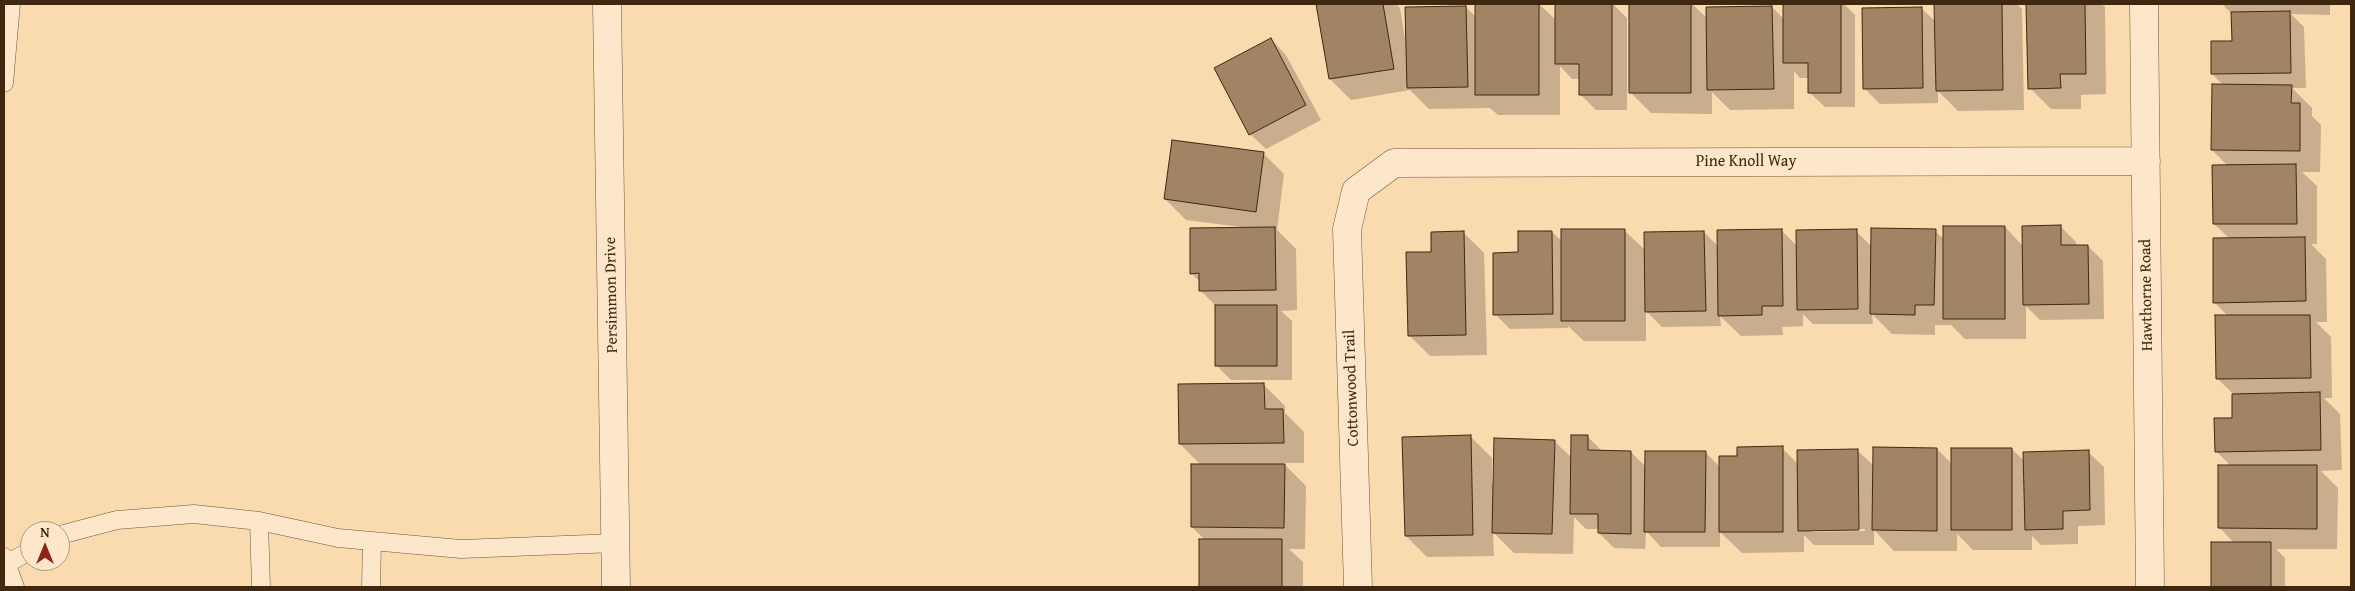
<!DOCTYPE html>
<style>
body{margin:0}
#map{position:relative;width:2355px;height:591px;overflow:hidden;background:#fadaaf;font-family:"Gentium Book Plus",serif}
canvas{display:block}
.frame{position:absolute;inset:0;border:5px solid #3f2712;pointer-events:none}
.north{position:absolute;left:20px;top:521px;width:50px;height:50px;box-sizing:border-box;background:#fce7cb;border:1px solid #b09a81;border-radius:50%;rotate:0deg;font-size:14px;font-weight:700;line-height:20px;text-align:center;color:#3f2712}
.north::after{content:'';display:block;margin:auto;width:18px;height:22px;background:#8f2418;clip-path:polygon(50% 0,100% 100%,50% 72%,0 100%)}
</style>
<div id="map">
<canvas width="2355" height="591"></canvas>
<div class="frame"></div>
<div class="north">N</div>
</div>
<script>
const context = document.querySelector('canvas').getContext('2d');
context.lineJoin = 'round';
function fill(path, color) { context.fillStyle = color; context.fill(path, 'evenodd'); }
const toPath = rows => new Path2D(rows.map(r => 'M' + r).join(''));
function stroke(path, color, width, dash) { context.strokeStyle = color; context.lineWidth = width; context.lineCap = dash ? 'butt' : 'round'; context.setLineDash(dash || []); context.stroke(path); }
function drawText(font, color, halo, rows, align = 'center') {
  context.font = font + ' "Gentium Book Plus",serif'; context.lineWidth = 4; context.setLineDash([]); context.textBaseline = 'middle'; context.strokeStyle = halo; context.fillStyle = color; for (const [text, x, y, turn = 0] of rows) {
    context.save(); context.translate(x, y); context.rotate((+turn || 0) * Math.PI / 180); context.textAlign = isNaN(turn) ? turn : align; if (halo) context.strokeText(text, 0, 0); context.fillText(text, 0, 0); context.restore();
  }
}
const shadow = toPath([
 [1396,4,1400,8,1405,38,1466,7,1477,18,1477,4,1539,4,1557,21,1557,4,1613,4,1627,18,1627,110,1596,110,1580,94,1580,79,1572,79,1560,66,1560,115,1498,115,1490,108,1429,109,1410,90,1351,100,1330,79,1317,5],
 [1630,4,1692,4,1708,19,1772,7,1785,20,1785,4,1844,4,1855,15,1855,107,1825,107,1809,92,1809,78,1800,78,1794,71,1794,109,1730,110,1712,92,1712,114,1651,113,1630,92],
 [1935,4,2017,4,2022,9,2024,110,1958,111,1938,91,1938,103,1880,104,1865,89,1921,8,1936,22],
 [2028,4,2101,4,2105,7,2106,94,2081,95,2081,109,2051,109,2030,88],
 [2222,4,2330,4,2330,15,2291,14,2304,27,2306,88,2292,88,2312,108,2312,116,2321,125,2320,172,2302,172,2317,186,2317,244,2311,244,2326,259,2327,322,2316,322,2331,337,2332,398,2324,398,2340,414,2342,470,2321,471,2338,488,2337,549,2276,549,2285,558,2285,587,2213,587,2212,543,2234,543,2219,527,2231,466,2216,451,2234,419,2233,394,2217,378,2228,316,2215,303,2230,239,2214,224,2228,166,2212,150,2224,86,2212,74,2234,42,2231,13],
 [1271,39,1286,55,1321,120,1266,149,1250,134],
 [1263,153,1284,174,1277,230,1296,249,1297,310,1281,311,1292,321,1292,380,1231,380,1216,365,1216,306,1200,290,1200,282,1191,273,1241,227,1186,220,1165,199],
 [2060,226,2076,242,2076,246,2088,246,2103,261,2104,319,2040,320,2026,306,2026,339,1965,339,1951,325,1935,325,1935,335,1892,334,1872,314,1873,324,1813,324,1803,314,1803,326,1782,327,1783,335,1741,336,1720,316,1721,326,1662,327,1646,311,1646,341,1584,341,1568,326,1568,328,1510,329,1495,314,1519,253,1552,232,1563,242,1624,230,1646,251,1704,232,1718,246,1781,230,1797,246,1856,231,1872,247,1935,231,1944,239,2005,227,2023,246],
 [1463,232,1484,253,1487,355,1430,356,1409,335],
 [1264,385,1285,406,1285,413,1304,432,1304,463,1283,463,1306,486,1305,549,1289,549,1303,562,1303,587,1200,587,1200,541,1206,541,1192,527,1201,465,1180,444],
 [1471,437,1492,458,1492,484,1554,441,1572,458,1588,437,1603,452,1631,452,1646,467,1706,453,1720,467,1739,457,1782,448,1798,464,1857,450,1874,466,1937,449,1952,464,2012,449,2024,461,2088,452,2104,467,2105,525,2078,526,2078,544,2041,545,2032,536,2032,550,1973,550,1957,534,1957,551,1894,551,1874,530,1874,545,1814,545,1804,535,1804,552,1742,553,1720,532,1720,547,1661,547,1646,531,1645,549,1614,548,1599,533,1599,529,1586,529,1574,517,1573,554,1514,553,1493,532,1494,556,1427,557,1406,536],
 [1812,529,1865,529,1865,531,1812,532]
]);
const building = toPath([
 [1316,4,1383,4,1394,69,1329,79,1316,4],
 [1475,4,1539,4,1539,95,1475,95,1475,4],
 [1555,4,1612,4,1612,95,1579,95,1579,64,1555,64,1555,4],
 [1629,4,1691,4,1691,93,1629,93,1629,4],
 [1783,4,1841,4,1841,93,1808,93,1808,63,1783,63,1783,4],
 [1934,4,2002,4,2003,90,1936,91,1934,4],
 [2026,4,2085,4,2086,74,2060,74,2061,88,2028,89,2026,4],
 [1466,6,1468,87,1407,88,1405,7,1466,6],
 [1772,6,1774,89,1707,90,1706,7,1772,6],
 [1922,7,1923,88,1863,89,1862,8,1922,7],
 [2290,11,2291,73,2211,74,2211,41,2232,41,2231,12,2290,11],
 [1271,38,1306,105,1249,135,1214,68,1271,38],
 [2212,84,2292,85,2291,103,2300,103,2300,151,2211,150,2212,84],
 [1172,140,1264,152,1256,212,1164,199,1172,140],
 [2296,164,2297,224,2213,224,2212,165,2296,164],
 [2061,225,2061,245,2088,245,2089,304,2023,305,2022,226,2061,225],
 [1943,226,2005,226,2005,319,1943,319,1943,226],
 [1275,227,1276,290,1199,291,1199,273,1190,274,1190,228,1275,227],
 [1871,228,1936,229,1934,305,1915,305,1915,315,1870,314,1871,228],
 [1561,229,1625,229,1625,321,1561,321,1561,229],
 [1782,229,1783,306,1762,306,1762,315,1718,316,1717,230,1782,229],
 [1857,229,1858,309,1797,310,1796,230,1857,229],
 [1464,231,1466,335,1408,336,1406,252,1431,252,1431,232,1464,231],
 [1518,231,1552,231,1553,314,1493,315,1493,253,1518,252,1518,231],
 [1704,231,1706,311,1645,312,1644,232,1704,231],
 [2305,237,2306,301,2213,303,2213,238,2305,237],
 [1215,305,1277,305,1277,366,1215,366,1215,305],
 [2215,315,2310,315,2311,378,2216,379,2215,315],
 [1264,383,1265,409,1283,409,1284,443,1179,444,1178,384,1264,383],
 [2320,392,2321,450,2215,452,2214,418,2232,418,2232,394,2320,392],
 [1471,435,1473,535,1405,536,1402,437,1471,435],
 [1571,435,1588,435,1588,450,1631,451,1631,534,1598,533,1598,514,1570,514,1571,435],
 [1494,438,1555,440,1552,534,1492,533,1494,438],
 [1783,446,1783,532,1719,532,1719,456,1737,456,1737,447,1783,446],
 [1873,447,1937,448,1937,531,1872,530,1873,447],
 [1951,448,2012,448,2012,530,1951,530,1951,448],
 [1858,449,1859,530,1798,531,1797,450,1858,449],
 [2089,450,2090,510,2063,511,2063,529,2025,530,2023,452,2089,450],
 [1645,451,1706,451,1705,532,1644,532,1645,451],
 [1191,464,1285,464,1284,528,1191,527,1191,464],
 [2218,465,2317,465,2317,529,2218,528,2218,465],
 [1199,539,1282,539,1282,587,1199,587,1199,539],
 [2211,542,2271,542,2271,587,2211,587,2211,542]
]);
const lane = toPath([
 [4,83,11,4],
 [259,521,261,587],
 [60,535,117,520,194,514,259,521,338,538,461,549,616,543],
 [4,557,15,587],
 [6,564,30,551],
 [371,587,372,541]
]);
const street = toPath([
 [607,4,616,587],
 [2144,4,2150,587],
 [1358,587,1347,229,1356,191,1394,163,2146,161]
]);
const streetNames = [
 ["Pine Knoll Way",1746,162],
 ["Persimmon Drive",612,295,-91],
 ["Hawthorne Road",2147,295,-91],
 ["Cottonwood Trail",1352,388,-92]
];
fill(shadow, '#0003');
fill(building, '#a08464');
stroke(building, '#3f2712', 1);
stroke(lane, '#6e5439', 19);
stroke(street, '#6e5439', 29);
stroke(lane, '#fce7cb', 18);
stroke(street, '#fce7cb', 28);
drawText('16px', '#3f2712', '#fce7cb', streetNames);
</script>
